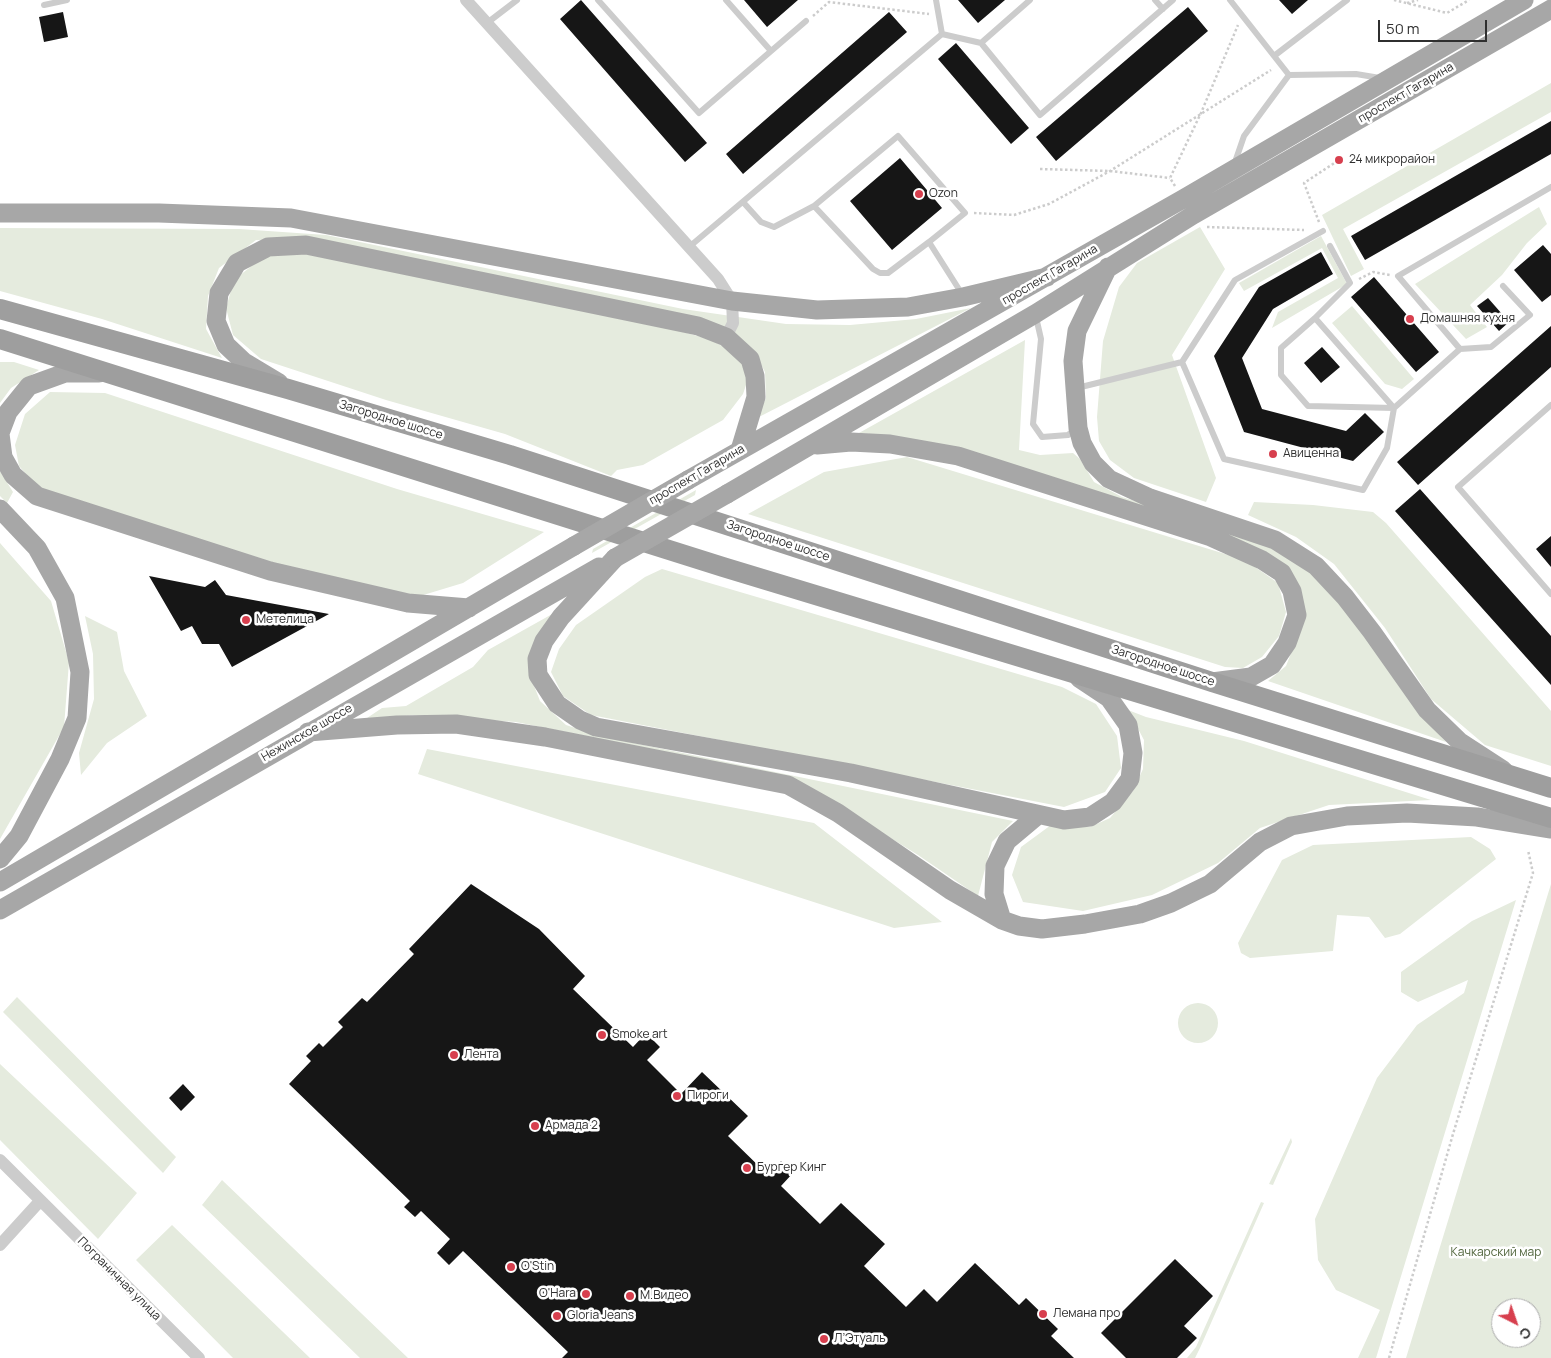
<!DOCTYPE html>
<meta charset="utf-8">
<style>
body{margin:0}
#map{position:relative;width:1551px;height:1358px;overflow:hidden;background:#fff;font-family:Manrope,sans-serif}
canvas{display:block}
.north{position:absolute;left:1491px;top:1298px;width:50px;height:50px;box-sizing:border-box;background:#fff;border:1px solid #acacac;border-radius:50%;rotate:139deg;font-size:14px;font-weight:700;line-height:20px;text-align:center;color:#2f2f2f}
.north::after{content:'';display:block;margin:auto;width:18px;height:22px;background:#d73f4e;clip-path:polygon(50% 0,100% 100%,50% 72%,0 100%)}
.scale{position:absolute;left:1378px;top:20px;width:109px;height:22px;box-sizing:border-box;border:2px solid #2f2f2f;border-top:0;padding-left:6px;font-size:15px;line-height:18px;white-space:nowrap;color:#2f2f2f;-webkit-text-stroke:4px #fff;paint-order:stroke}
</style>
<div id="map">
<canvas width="1551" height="1358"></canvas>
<div class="north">С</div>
<div class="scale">50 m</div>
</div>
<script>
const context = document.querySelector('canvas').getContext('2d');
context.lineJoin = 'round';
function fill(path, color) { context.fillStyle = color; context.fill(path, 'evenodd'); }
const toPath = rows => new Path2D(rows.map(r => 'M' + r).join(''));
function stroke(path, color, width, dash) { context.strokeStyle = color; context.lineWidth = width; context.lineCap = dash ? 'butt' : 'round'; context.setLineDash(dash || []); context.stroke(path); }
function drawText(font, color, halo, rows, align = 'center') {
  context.font = font + ' Manrope,sans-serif'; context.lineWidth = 5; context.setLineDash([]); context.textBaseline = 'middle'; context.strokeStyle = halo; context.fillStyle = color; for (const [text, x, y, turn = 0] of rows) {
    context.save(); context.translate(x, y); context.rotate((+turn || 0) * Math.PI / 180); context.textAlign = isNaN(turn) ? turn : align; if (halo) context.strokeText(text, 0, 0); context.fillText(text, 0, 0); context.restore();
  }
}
const green = toPath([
 [1551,83,1551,112,1343,229,1364,269,1351,276,1322,215],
 [1539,207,1547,224,1527,243,1502,275,1470,305,1487,327,1466,339,1415,284],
 [1200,227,1225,269,1172,355,1216,478,1206,502,1134,478,1110,460,1099,441,1097,417,1103,341,1119,287,1137,263],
 [0,228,239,229,326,235,683,309,786,324,850,325,916,319,971,308,757,418,766,398,765,372,754,351,739,337,304,239,256,240,219,268,208,296,206,329,222,358,102,319,0,291],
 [1321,236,1347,284,1272,328,1278,312,1338,278,1322,248,1244,291,1239,283],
 [298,252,653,324,709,339,736,353,749,376,743,394,723,420,643,465,617,470,611,476,505,434,386,400,261,359,233,335,226,308,234,280,264,256],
 [1352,306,1414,379,1402,389,1385,384,1332,323],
 [1025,340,1019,450,1040,455,1073,453,1080,459,1094,482,1122,497,1247,535,1287,553,1321,580,1361,627,1414,705,1446,742,1268,681,1286,666,1305,618,1288,567,902,437,859,433],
 [0,362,14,362,39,370,11,388,0,403],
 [50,392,105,393,397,489,544,532,463,583,420,596,339,581,211,546,38,488,19,466,15,445,25,414],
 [907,457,1245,560,1278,583,1286,612,1279,636,1262,657,1243,668,1225,667,748,514,824,472],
 [0,471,13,492,7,503,0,496],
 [696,490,695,495,592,553,593,549],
 [1254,502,1313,505,1373,512,1386,523,1551,711,1551,766,1485,745,1431,699,1385,628,1334,564,1296,537,1248,515],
 [0,543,51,601,69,662,64,727,0,839],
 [662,569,1062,687,1096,704,1117,736,1121,768,1105,792,1064,807,591,715,563,696,551,672,559,649,576,625,645,577],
 [554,613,531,678,540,701,566,725,600,736,1013,821,992,842,978,896,918,855,805,785,780,775,516,722,413,715,364,720,382,708,406,706,473,667,488,650],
 [85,616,117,632,124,671,147,716,107,743,81,775,79,753,94,699,93,654],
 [1128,710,1146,717,1244,741,1431,800,1329,805,1260,828,1218,863,1152,895,1083,911,1023,902,1012,875,1021,847,1051,825,1090,827,1110,818,1133,791,1143,769,1144,740],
 [427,749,814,823,942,922,894,928,418,774],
 [1471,837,1490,849,1496,859,1400,934,1385,938,1369,917,1337,915,1333,951,1250,958,1241,953,1238,943,1282,860,1313,845],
 [1551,884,1551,1358,1406,1358],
 [1501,1308,1531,1308,1531,1338,1501,1338],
 [1516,900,1376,1358,1358,1358,1380,1310,1336,1290,1318,1260,1315,1219,1377,1078,1417,1025,1464,993,1468,980,1418,1002,1401,992,1401,972,1472,921],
 [17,997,176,1157,163,1173,3,1012],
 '1178 1023a20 20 0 1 1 40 0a20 20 0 1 1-40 0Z',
 [0,1064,137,1193,98,1239,0,1140],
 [1291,1138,1292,1142,1273,1185,1269,1184],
 [222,1180,408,1358,360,1358,202,1205],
 [1261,1202,1264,1203,1200,1348,1195,1358,1187,1358,1196,1347],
 [172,1225,310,1358,233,1358,136,1260]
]);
const building = toPath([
 [581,0,707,143,685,162,560,19],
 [744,0,798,0,767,27],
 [958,0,1005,0,978,23],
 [1279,0,1308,0,1292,14],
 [1188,7,1208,31,1056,161,1036,137],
 [63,12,68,37,44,42,39,17],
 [889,12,907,32,743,174,726,154],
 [956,43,1029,128,1011,144,938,59],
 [1551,121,1551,154,1365,260,1351,236],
 [900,158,942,208,892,250,850,201],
 [1543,245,1551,254,1551,295,1542,302,1514,270],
 [1321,252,1333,274,1273,309,1242,358,1262,409,1346,431,1365,413,1384,432,1353,461,1244,432,1214,356,1259,287],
 [1374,277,1439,352,1416,372,1351,297],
 [1488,298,1509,322,1499,331,1477,306],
 [1551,326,1551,367,1418,485,1397,462],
 [1322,347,1340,367,1321,383,1304,363],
 [1420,489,1551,636,1551,685,1395,511],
 [1551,536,1551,567,1536,549],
 [149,576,205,587,215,580,226,595,329,614,232,667,219,644,202,644,192,626,181,631],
 [471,884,539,929,585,976,573,989,633,1047,646,1033,660,1047,647,1060,681,1094,702,1072,748,1116,728,1136,768,1175,781,1161,793,1173,781,1186,820,1224,841,1203,885,1244,864,1266,906,1307,924,1289,937,1302,975,1263,1019,1305,1026,1298,1058,1329,1051,1336,1074,1358,562,1358,568,1352,463,1251,449,1265,437,1253,450,1239,421,1211,415,1217,404,1207,410,1201,289,1084,311,1061,306,1056,319,1043,323,1047,343,1027,338,1022,362,998,367,1002,414,954,409,949],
 [183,1084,195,1097,181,1111,169,1098],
 [1175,1259,1213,1296,1184,1326,1197,1338,1177,1358,1126,1358,1101,1333]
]);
const path = toPath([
 [1394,0,1447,13,1469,0],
 [1407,3,1418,0],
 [813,16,829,2,929,14],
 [1040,169,1110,171,1170,178],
 [1175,186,1170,178,1201,113,1238,25],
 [974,213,1014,215,1049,204,1110,171,1271,70],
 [1319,222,1304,183,1339,160],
 [1207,227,1304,230],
 [1359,279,1373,272,1390,275],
 [1389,1358,1453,1134,1533,873,1528,850]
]);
const service = toPath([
 [598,0,699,113,806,21],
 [726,0,771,51],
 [936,0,942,34],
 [1155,0,1163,9],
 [1230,0,1289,75],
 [44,5,67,0],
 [487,23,517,0],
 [981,43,1040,115,1173,0],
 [1274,56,1347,0],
 [1289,75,1356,74,1380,78],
 [1234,165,1244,136,1289,75],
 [743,202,761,222,774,227,814,206,873,269,880,273,888,273,929,242,962,294],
 [814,206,898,136,965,213,929,242],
 [1330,246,1350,283,1315,318,1394,408],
 [689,247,942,34,981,43,1030,0],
 [1036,317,1041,339,1033,424,1042,437,1068,435,1076,429],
 [1315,318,1281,348,1281,375,1308,406,1394,408],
 [1460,349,1491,347,1530,315,1503,286],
 [1182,362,1235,280,1323,231],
 [1077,388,1182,362,1224,459,1363,490,1387,448,1394,408,1460,349,1398,276,1551,187],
 [1551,405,1458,487,1551,594]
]);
const minor = toPath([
 [466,0,718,279,732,301,733,323,726,337],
 [0,1160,199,1358],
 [0,1245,40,1201]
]);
const primary = toPath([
 [0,213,159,213,291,218,732,301,817,310,908,307,963,297,1047,277],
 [1108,267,1077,331,1073,361,1078,428,1082,443,1093,463,1109,479,1150,498,1275,540,1316,566,1345,597,1372,632,1427,710,1460,742,1503,770],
 [279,383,244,362,226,345,216,321,219,293,237,263,268,247,306,245,698,326,726,337,750,359,755,376,756,397,740,450],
 [0,433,8,412,29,386,65,373,99,373],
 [0,434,3,457,13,475,37,496,270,571,408,603,469,608],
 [817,445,851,442,890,444,958,456,1211,537,1262,560,1282,573,1292,591,1297,615,1287,643,1272,665,1251,677,1212,682],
 [688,480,1183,199,1524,0],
 [727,494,1035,314,1193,215,1551,9],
 [0,509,37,548,65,598,80,672,77,718,60,759,19,836,0,859],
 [615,558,561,617,544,641,537,659,538,675,557,704,580,720,596,727,851,773,1064,820,1090,817,1113,802,1130,779,1133,753,1128,725,1109,698,1079,678],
 [308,732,397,725,456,724,545,737,788,785,838,813,950,890,1002,920,1019,926,1042,929,1085,924,1140,914,1171,903,1210,884,1260,842,1291,826,1347,816,1407,813,1477,817,1551,829],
 [0,882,574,546],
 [0,910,599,567],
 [1002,920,994,894,995,866,1007,841,1038,815]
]);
const trunk = toPath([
 [0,309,288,389,510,455,1212,682,1551,788],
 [0,339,723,567,1551,818]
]);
const primaryBridge = toPath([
 [574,546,688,480],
 [615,558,727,494]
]);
const markers = [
 [1339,160,5,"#d73f4e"],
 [919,194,5,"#d73f4e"],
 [1410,319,5,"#d73f4e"],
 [1273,454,5,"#d73f4e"],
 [246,620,5,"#d73f4e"],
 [602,1035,5,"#d73f4e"],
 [454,1055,5,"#d73f4e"],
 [677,1096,5,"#d73f4e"],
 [535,1126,5,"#d73f4e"],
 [747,1168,5,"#d73f4e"],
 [511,1267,5,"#d73f4e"],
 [586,1294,5,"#d73f4e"],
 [630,1296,5,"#d73f4e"],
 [1043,1314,5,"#d73f4e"],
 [557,1316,5,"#d73f4e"],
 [824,1339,5,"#d73f4e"]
];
const streetNames = [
 ["проспект Гагарина",1406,93,-30],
 ["проспект Гагарина",1050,275,-30],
 ["Загородное шоссе",391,420,17],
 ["проспект Гагарина",697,475,-30],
 ["Загородное шоссе",778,541,18],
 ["Загородное шоссе",1163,666,18],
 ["Нежинское шоссе",307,733,-30],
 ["Пограничная улица",119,1279,45]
];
const poiNames = [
 ["24 микрорайон",1349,160],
 ["Ozon",929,194],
 ["Домашняя кухня",1420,319],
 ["Авиценна",1283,454],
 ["Метелица",256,620],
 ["Smoke art",612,1035],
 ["Лента",464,1055],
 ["Пироги",687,1096],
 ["Армада 2",545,1126],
 ["Бургер Кинг",757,1168],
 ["O'Stin",521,1267],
 ["O'Hara",576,1294,"right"],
 ["М.Видео",640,1296],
 ["Лемана про",1053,1314],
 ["Gloria Jeans",567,1316],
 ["Л’Этуаль",834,1339]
];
const parkNames = [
 ["Качкарский мар",1496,1253]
];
fill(green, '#e5ebde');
fill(building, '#161616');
stroke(path, '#ccc', 2.5, [2.5, 2.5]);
stroke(service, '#ccc', 6);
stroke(minor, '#ccc', 12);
stroke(primary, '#a7a7a7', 19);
stroke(trunk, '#9e9e9e', 20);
stroke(primaryBridge, '#a7a7a7', 19);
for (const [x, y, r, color] of markers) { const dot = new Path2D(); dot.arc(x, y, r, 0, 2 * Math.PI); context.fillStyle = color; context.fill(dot); stroke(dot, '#fff', 2); }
drawText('12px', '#2f2f2f', '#fff', streetNames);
drawText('12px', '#2f2f2f', '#fff', poiNames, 'left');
drawText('12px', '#53673f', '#fff', parkNames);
</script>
